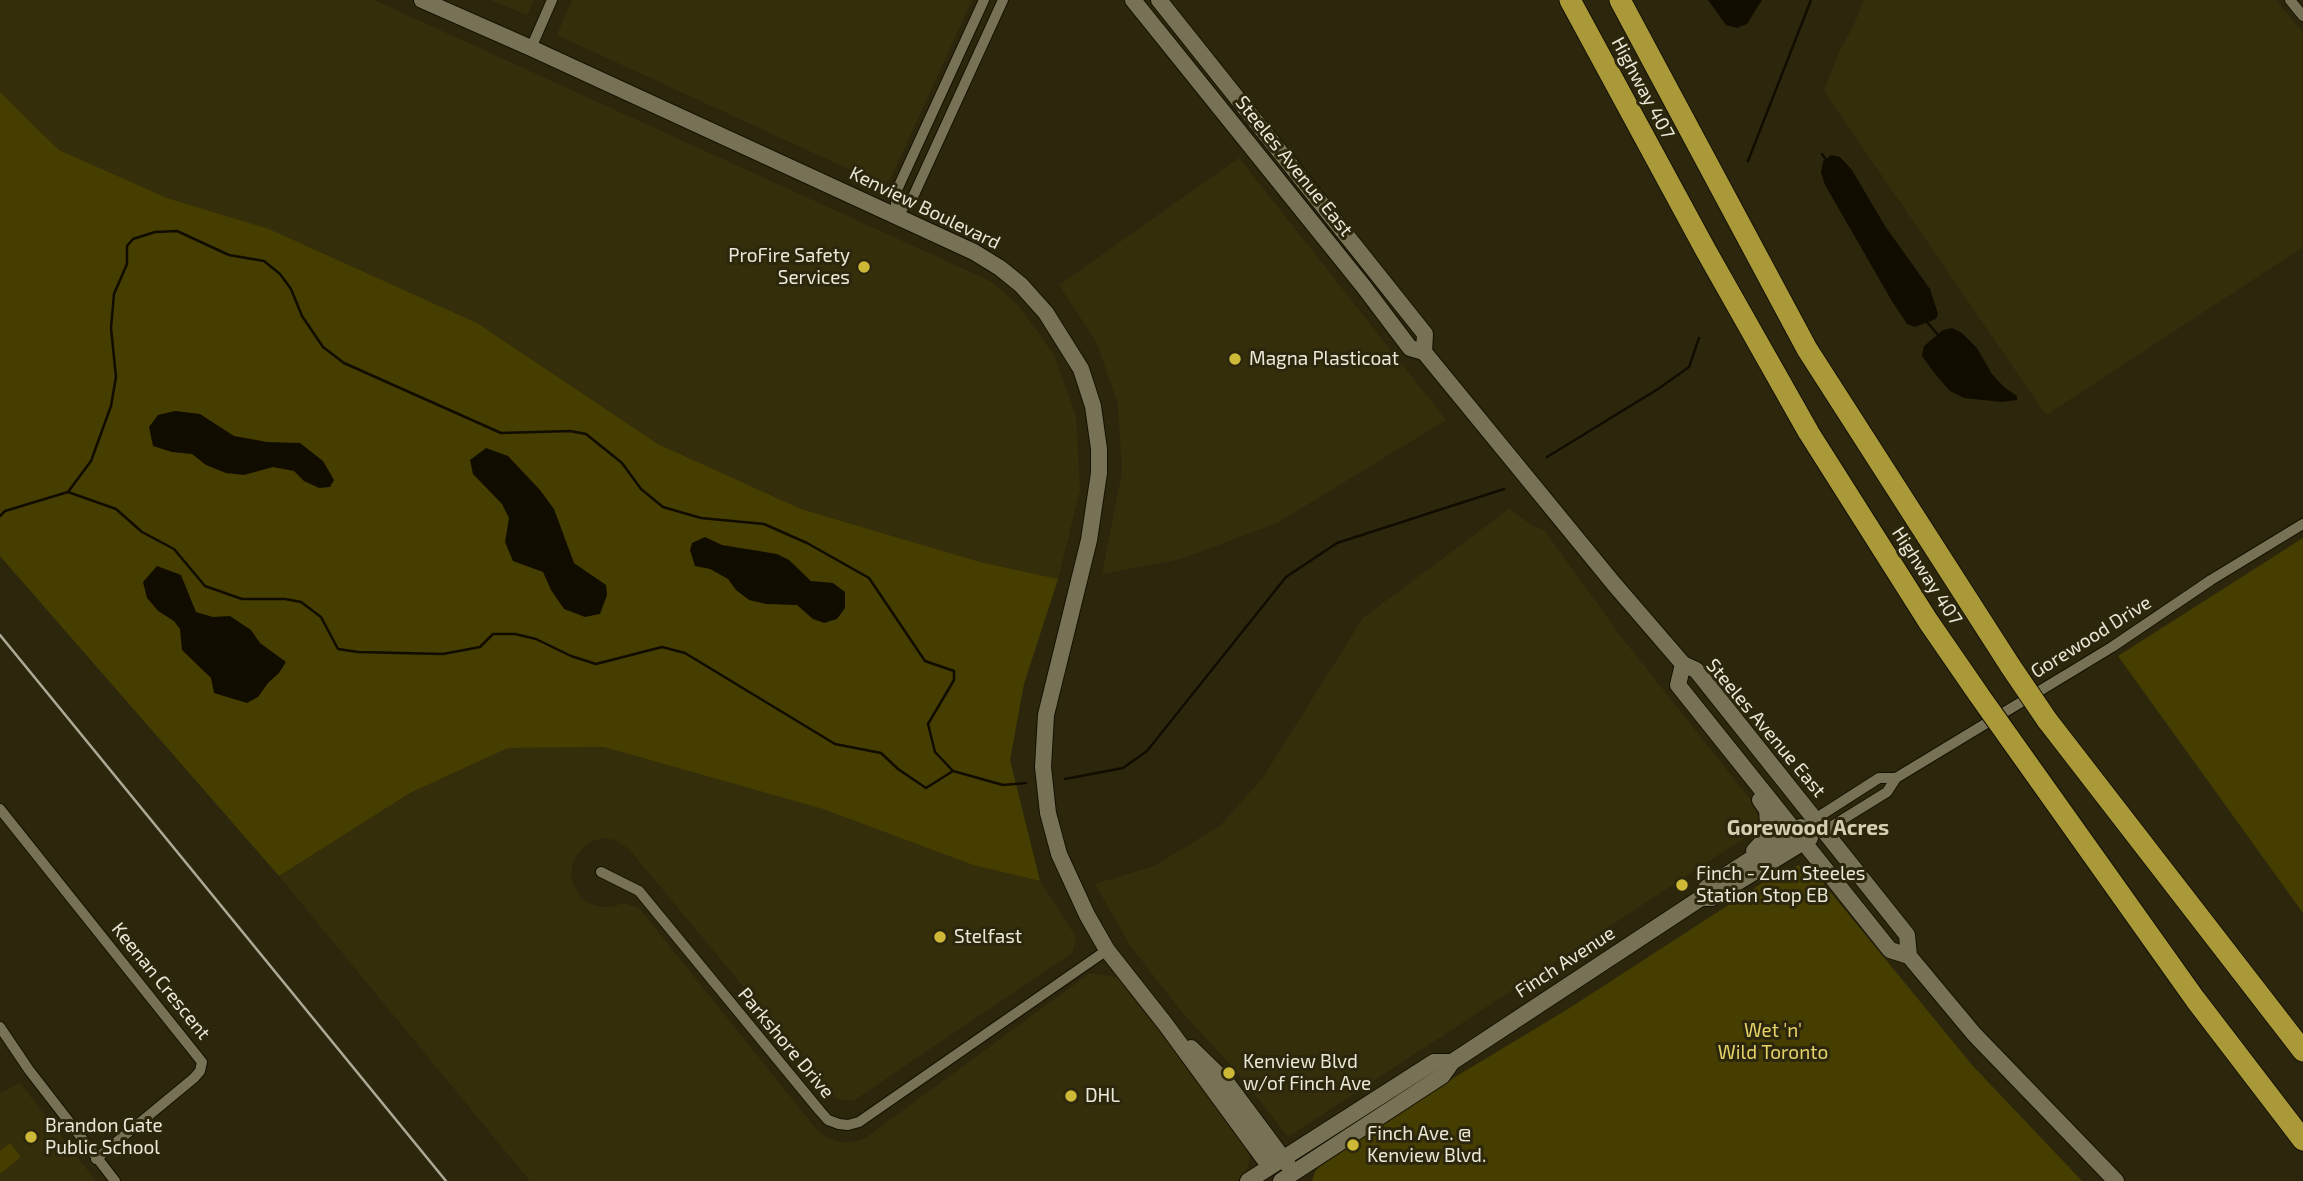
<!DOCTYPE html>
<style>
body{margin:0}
canvas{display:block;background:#2c270c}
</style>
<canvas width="2303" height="1181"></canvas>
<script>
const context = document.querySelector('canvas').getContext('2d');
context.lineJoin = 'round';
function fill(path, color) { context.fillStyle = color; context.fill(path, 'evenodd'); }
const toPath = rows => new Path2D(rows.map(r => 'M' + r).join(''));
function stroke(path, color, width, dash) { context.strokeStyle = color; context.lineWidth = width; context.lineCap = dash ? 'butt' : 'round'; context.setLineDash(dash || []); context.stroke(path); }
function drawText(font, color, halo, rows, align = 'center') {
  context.font = font + ' "Exo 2",sans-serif'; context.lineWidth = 6; context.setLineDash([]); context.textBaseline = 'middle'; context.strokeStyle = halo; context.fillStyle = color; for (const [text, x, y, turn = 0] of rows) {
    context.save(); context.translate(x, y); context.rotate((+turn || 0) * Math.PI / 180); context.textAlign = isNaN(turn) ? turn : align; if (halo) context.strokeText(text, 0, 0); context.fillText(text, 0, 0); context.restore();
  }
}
const built = toPath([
 [0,0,374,0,990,281,1018,305,1054,355,1076,416,1080,490,1058,579,980,562,801,509,658,444,477,323,269,229,167,198,59,150,0,92],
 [491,0,534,0,527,15],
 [572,0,972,0,890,180,879,183,557,35],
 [1864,0,2276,0,2303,33,2303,247,2046,415,1824,91,1839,52,1853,27],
 [1239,158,1446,420,1277,523,1181,559,1102,574,1122,472,1118,404,1096,341,1059,285],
 [1509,509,1533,526,1544,530,1622,638,1754,804,1759,817,1758,829,1288,1137,1239,1074,1181,1011,1130,945,1095,884,1154,866,1220,826,1262,779,1363,618],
 [604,747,823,809,973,865,1040,881,1076,937,1072,953,853,1101,837,1099,629,849,615,840,603,838,592,841,583,847,576,856,572,866,571,878,575,888,581,898,590,904,601,907,612,907,623,903,639,908,817,1130,827,1137,839,1142,852,1142,864,1139,1090,973,1120,978,1164,1035,1246,1147,1250,1158,1245,1174,1237,1181,530,1181,279,876,410,793,508,748],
 [20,1083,96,1181,0,1181,0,1093]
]);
const green = toPath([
 [0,92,59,150,167,198,269,229,477,323,658,444,801,509,980,562,1058,579,1024,684,1010,760,1040,881,973,865,823,809,604,747,508,748,410,793,279,876,0,556],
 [2303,538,2303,913,2118,656],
 [1798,865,1814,872,1972,1065,2082,1181,1312,1181,1315,1172,1321,1164,1442,1085,1568,1009,1767,880,1778,879],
 [10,1143,21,1157,0,1174,0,1151]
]);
const water = toPath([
 [1708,0,1762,0,1747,24,1737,28,1726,25],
 [1831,155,1840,157,1852,170,1885,226,1930,289,1938,314,1936,319,1915,327,1907,324,1893,303,1825,185,1821,172,1823,161],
 [1952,328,1962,333,1977,348,1992,374,2004,387,2017,396,2017,400,2002,402,1964,398,1950,391,1935,374,1922,356,1924,346,1943,330],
 [175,411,200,414,234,436,267,442,300,443,323,461,334,480,330,487,319,488,304,481,294,471,273,467,244,475,226,473,206,465,192,454,172,452,153,446,149,427,158,415],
 [486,448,508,456,540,490,554,509,574,563,606,585,607,595,600,614,585,617,564,609,551,590,543,572,513,561,505,542,509,518,502,504,473,474,470,460],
 [705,537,722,545,777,554,789,560,811,581,833,583,845,592,845,608,837,619,824,623,813,619,797,605,766,604,749,600,736,590,728,579,710,569,695,566,690,550,692,543],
 [157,566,181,575,196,612,213,617,230,616,251,630,260,643,286,662,279,673,268,683,258,697,247,703,214,693,211,678,182,650,180,629,174,621,158,611,147,598,143,582]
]);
const stream = toPath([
 [1822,154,1827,161],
 [1748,161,1811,0],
 [1927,322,1938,335],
 [1547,457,1658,389,1689,367,1699,338],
 [68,492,116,509,142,532,174,549,205,586,242,599,285,599,301,602,321,617,338,649,358,652,443,654,480,647,493,634,515,634,536,639,571,656,596,664,662,647,685,653,835,744,881,753,898,769,926,788,953,771],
 [0,516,5,511,68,492,91,461,111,406,116,377,111,328,114,294,127,264,127,246,133,239,155,232,177,231,229,255,264,261,280,274,291,289,302,316,323,347,344,363,501,433,570,431,586,434,622,463,641,489,663,507,701,518,764,524,807,543,869,578,925,661,954,671,954,680,928,724,935,752,953,771,1003,785,1026,783],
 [1065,779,1123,768,1147,751,1286,577,1337,543,1504,489]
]);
const street = toPath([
 [2290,0,2303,16],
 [531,48,552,0],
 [896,215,912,199,1003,0],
 [896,215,896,192,984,0],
 [0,809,202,1062,200,1071,194,1078,96,1159],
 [1815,819,1879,778,1896,778],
 [1824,831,1887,792,1896,778,2112,647,2211,580,2303,524],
 [601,872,639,891,820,1111,828,1120,839,1124,848,1125,859,1122,1107,950],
 [0,1027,29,1070,115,1181]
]);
const secondary = toPath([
 [422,0,531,48,974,252,1000,268,1021,285,1046,313,1081,369,1093,406,1099,449,1099,473,1089,540,1046,715,1043,767,1048,813,1059,854,1087,915,1107,950,1166,1025,1270,1167],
 [1133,0,1364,287,1410,348,1424,352,1614,584,1683,664,1696,670,1907,935,1909,956],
 [1159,0,1425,334,1424,352],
 [1683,664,1678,685,1890,950,1909,956,1974,1034,2116,1181],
 [1754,851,1765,839,1768,824,1767,810,1760,800],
 [1701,898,1712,898,1810,838],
 [1191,1048,1227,1083,1288,1165],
 [1248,1181,1434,1062,1452,1062],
 [1281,1181,1442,1076,1452,1062,1701,898,1706,888,1801,827]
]);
const highway = toPath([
 [1570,0,1705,249,1809,433,1928,621,1979,695],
 [1620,0,1807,349,2011,667],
 [2047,720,2303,1051],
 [2008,736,2195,999,2303,1140]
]);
const rail = toPath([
 [0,635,446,1181]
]);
const highwayBridge = toPath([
 [2011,667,2047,720],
 [1979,695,2008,736]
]);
const markers = [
 [864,267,7,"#ceb838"],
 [1235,359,7,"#ceb838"],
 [1682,885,7,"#ceb838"],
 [940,937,7,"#ceb838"],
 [1229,1073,7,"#ceb838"],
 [1071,1096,7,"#ceb838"],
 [31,1137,7,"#ceb838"],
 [1353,1145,7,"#ceb838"]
];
const streetNames = [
 ["Highway 407",1643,88,62],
 ["Steeles Avenue East",1294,166,51],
 ["Kenview Boulevard",925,208,26],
 ["Highway 407",1927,576,57],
 ["Gorewood Drive",2091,637,-32],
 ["Steeles Avenue East",1766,728,50],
 ["Finch Avenue",1565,962,-33],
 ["Keenan Crescent",161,981,51],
 ["Parkshore Drive",786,1043,50]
];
const poiNames = [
 ["ProFire Safety",850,256,"right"],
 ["Services",850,278,"right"],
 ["Magna Plasticoat",1249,359],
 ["Finch - Zum Steeles",1696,874],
 ["Station Stop EB",1696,896],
 ["Stelfast",954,937],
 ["Kenview Blvd",1243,1062],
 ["w/of Finch Ave",1243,1084],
 ["DHL",1085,1096],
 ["Brandon Gate",45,1126],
 ["Public School",45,1148],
 ["Finch Ave. @",1367,1134],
 ["Kenview Blvd.",1367,1156]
];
const parkNames = [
 ["Wet 'n'",1773,1031],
 ["Wild Toronto",1773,1053]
];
const neighbourhoodNames = [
 ["Gorewood Acres",1808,828]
];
fill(built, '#342e0b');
fill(green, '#463d00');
fill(water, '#110c00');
stroke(stream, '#110c00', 2.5);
stroke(street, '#141000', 12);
stroke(secondary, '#141000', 18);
stroke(highway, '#141000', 23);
stroke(street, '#777255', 10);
stroke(secondary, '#777255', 16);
stroke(highway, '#a99938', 21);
stroke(rail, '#aca996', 2.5);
stroke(highwayBridge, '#141000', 23, []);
stroke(highwayBridge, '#a99938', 21);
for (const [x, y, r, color] of markers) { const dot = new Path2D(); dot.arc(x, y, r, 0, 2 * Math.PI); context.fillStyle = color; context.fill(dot); stroke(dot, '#2c270c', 2.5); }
drawText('19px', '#eae8d8', '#2c270c', streetNames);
drawText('19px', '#eae8d8', '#2c270c', poiNames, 'left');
drawText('19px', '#e6d369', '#2c270c', parkNames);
drawText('bold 21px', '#d4cfb0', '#2c270c', neighbourhoodNames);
</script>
